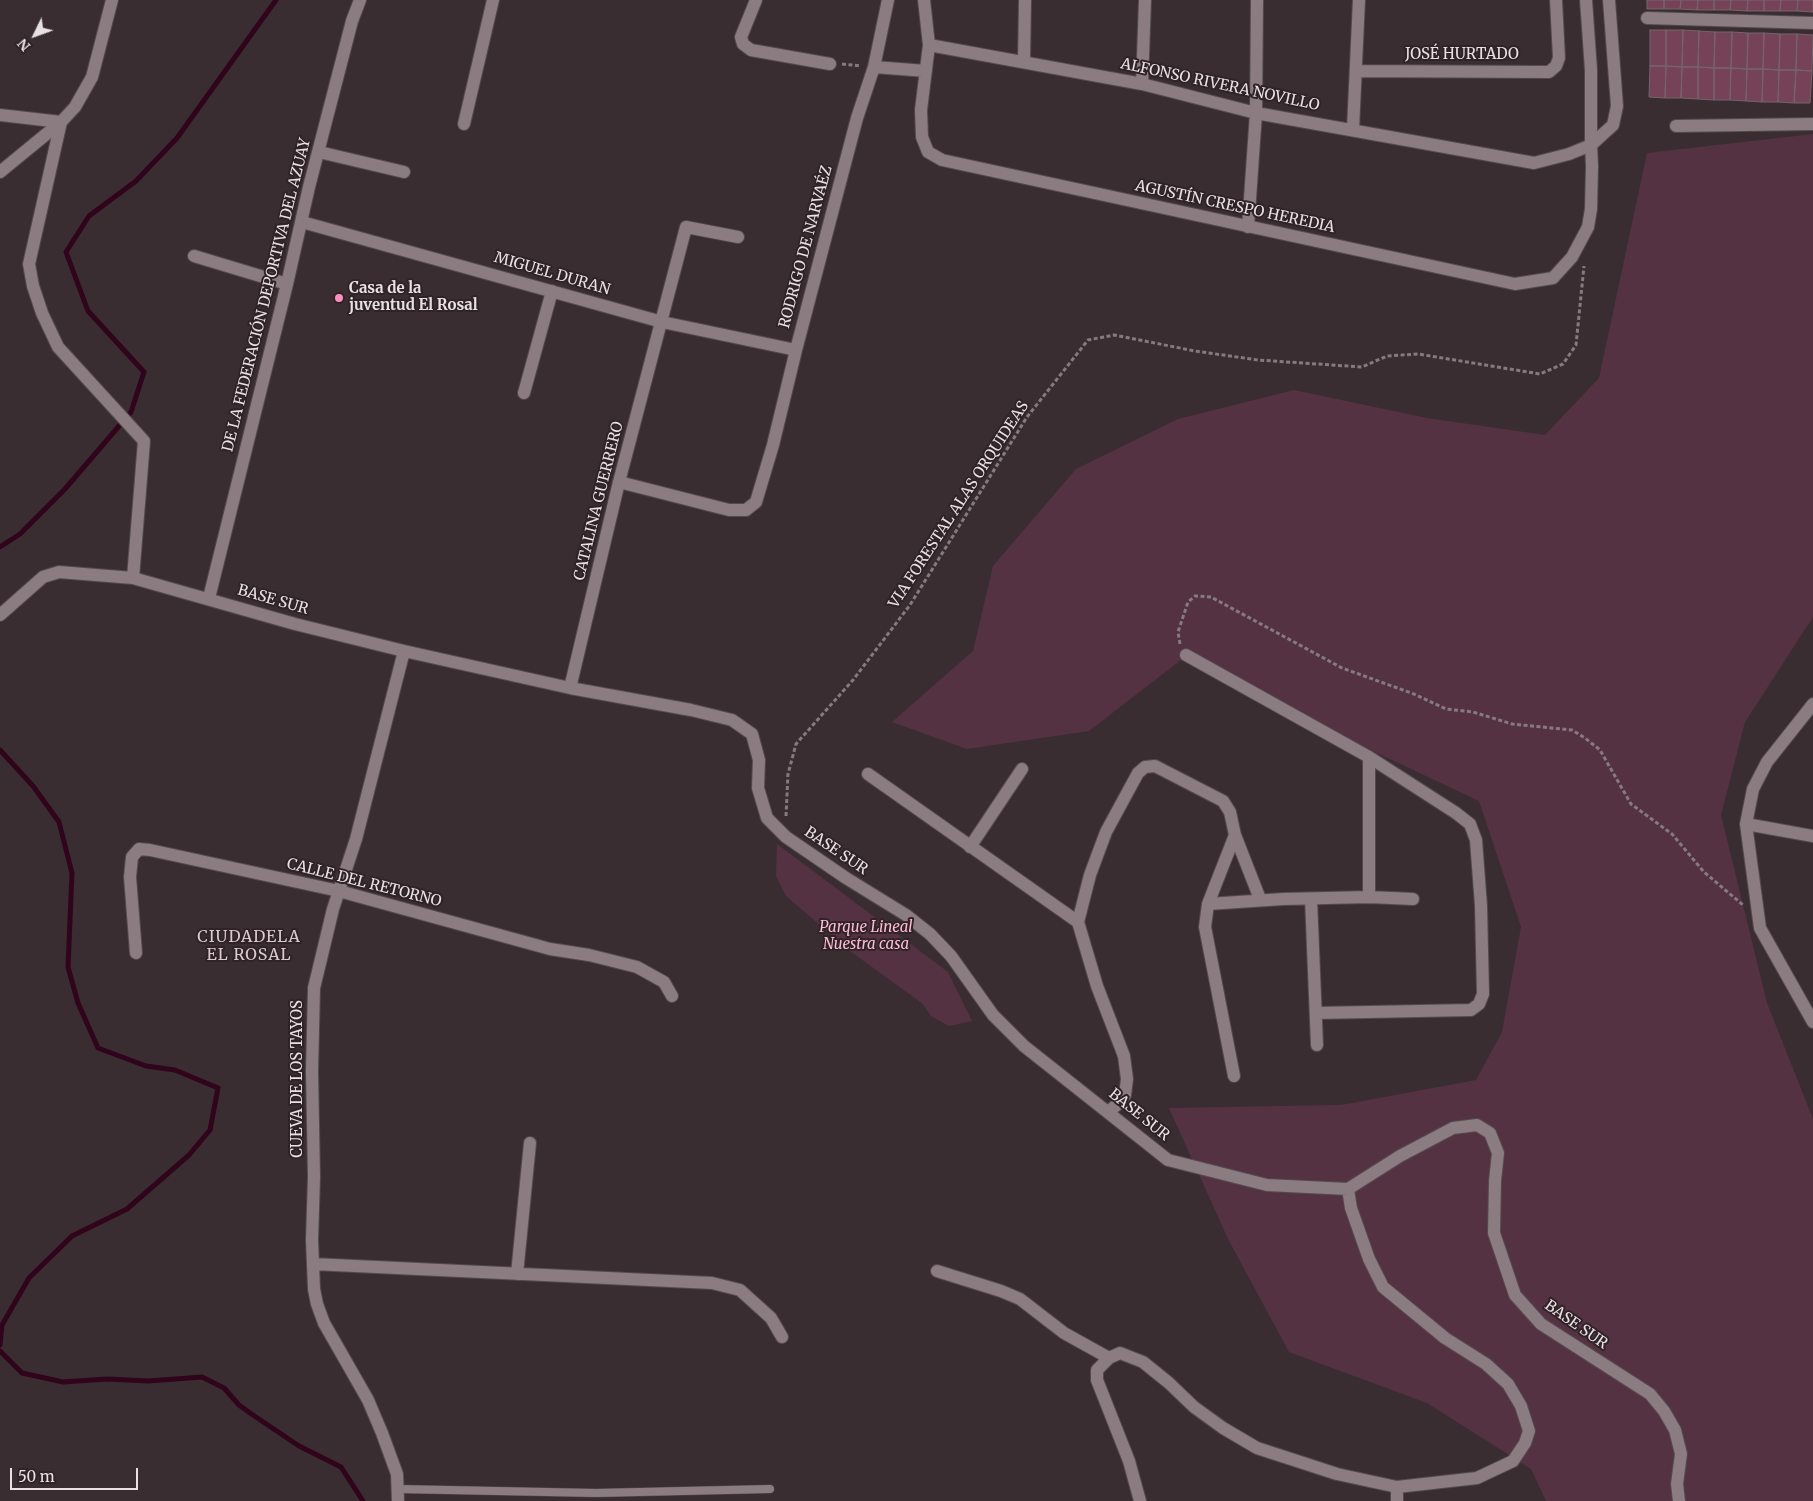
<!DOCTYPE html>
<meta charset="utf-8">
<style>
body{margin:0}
#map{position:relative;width:1813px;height:1501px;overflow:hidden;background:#392d32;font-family:Merriweather,serif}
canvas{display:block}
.north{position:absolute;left:10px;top:10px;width:50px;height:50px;-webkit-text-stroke:4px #2f2328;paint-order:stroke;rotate:228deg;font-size:14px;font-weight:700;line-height:20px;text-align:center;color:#e8e0e3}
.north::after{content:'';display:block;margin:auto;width:18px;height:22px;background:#e8e0e3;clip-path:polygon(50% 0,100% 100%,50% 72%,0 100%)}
.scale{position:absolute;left:10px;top:1468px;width:128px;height:22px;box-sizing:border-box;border:2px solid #e8e0e3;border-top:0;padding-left:6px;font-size:15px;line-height:18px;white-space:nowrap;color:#e8e0e3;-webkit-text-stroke:4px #2f2328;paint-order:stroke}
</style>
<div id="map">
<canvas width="1813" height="1501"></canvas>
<div class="north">N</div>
<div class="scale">50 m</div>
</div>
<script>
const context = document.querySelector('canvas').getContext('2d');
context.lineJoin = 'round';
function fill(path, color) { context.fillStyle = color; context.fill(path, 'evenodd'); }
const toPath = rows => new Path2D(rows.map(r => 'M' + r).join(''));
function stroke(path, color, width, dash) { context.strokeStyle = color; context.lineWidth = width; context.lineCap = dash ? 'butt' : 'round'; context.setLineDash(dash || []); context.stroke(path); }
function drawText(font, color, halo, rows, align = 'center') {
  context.font = font + ' Merriweather,serif'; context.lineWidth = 4; context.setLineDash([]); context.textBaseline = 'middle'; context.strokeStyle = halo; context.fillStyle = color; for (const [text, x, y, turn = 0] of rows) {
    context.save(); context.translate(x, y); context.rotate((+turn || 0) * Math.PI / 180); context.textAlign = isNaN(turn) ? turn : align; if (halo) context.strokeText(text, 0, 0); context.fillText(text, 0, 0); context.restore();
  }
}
const green = toPath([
 [1813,134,1813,617,1745,722,1721,815,1767,1003,1813,1119,1813,1501,1546,1501,1531,1469,1427,1403,1289,1352,1228,1239,1169,1108,1341,1105,1476,1080,1502,1032,1521,927,1479,801,1341,736,1190,653,1089,731,967,749,892,722,973,651,993,566,1076,469,1178,419,1294,390,1427,418,1545,435,1599,378,1647,153],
 [777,844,948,972,972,1021,949,1026,931,1016,923,1004,850,951,786,896,776,876]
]);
const stream = toPath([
 [0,547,20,534,65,489,131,412,144,372,88,311,66,252,89,216,136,181,177,138,276,0],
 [0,750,33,786,59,822,72,873,68,967,78,1003,98,1048,146,1066,175,1070,218,1088,210,1130,189,1155,127,1209,72,1236,29,1278,2,1325,0,1345],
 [0,1351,22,1373,63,1382,107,1379,148,1381,202,1377,224,1388,239,1405,250,1413,299,1446,341,1467,363,1501]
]);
const building = toPath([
 [1647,0,1664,0,1664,9,1647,9,1647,0],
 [1664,0,1681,0,1680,9,1664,9,1664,0],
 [1681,0,1698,0,1697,10,1680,9,1681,0],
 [1698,0,1714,0,1714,10,1697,10,1698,0],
 [1714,0,1731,0,1730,10,1714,10,1714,0],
 [1731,0,1748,0,1747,11,1730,10,1731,0],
 [1748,0,1764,0,1764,11,1747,11,1748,0],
 [1764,0,1781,0,1780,11,1764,11,1764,0],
 [1781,0,1798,0,1797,11,1780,11,1781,0],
 [1798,0,1813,0,1813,12,1797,11,1798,0],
 [1650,30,1666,30,1666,66,1650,66,1650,30],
 [1666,30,1683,30,1682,67,1666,66,1666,30],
 [1683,30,1699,31,1698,67,1682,67,1683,30],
 [1699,31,1715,32,1714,68,1698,67,1699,31],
 [1715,32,1732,32,1731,68,1714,68,1715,32],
 [1732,32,1748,33,1747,69,1731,68,1732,32],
 [1748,33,1764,33,1763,69,1747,69,1748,33],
 [1764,33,1780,34,1779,70,1763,69,1764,33],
 [1780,34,1797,34,1796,70,1779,70,1780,34],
 [1797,34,1813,35,1812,71,1796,70,1797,34],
 [1650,66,1666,66,1665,98,1649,97,1650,66],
 [1666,66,1682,67,1681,98,1665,98,1666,66],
 [1682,67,1698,67,1698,99,1681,98,1682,67],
 [1698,67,1714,68,1714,100,1698,99,1698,67],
 [1714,68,1731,68,1730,100,1714,100,1714,68],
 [1731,68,1747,69,1746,101,1730,100,1731,68],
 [1747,69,1763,69,1762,102,1746,101,1747,69],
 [1763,69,1779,70,1778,102,1762,102,1763,69],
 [1779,70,1796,70,1794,103,1778,102,1779,70],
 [1796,70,1812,71,1810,103,1794,103,1796,70]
]);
const path = toPath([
 [842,64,861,66],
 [1180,644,1178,632,1188,602,1195,596,1211,597,1342,668,1414,694,1446,709,1473,712,1512,724,1572,730,1585,738,1600,750,1631,804,1672,834,1704,872,1743,905],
 [786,816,788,774,796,744,853,680,910,605,1027,417,1088,340,1114,335,1195,351,1258,360,1362,367,1387,356,1418,354,1540,374,1563,364,1576,345,1584,266]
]);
const service = toPath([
 [398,1489,596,1493,770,1489]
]);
const minor = toPath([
 [756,0,741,37,743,44,751,50,830,64],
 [924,0,929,45,921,110,922,137,928,152,942,160,1515,284,1553,278,1572,257,1588,227,1591,209,1592,166,1591,145,1569,154,1534,163,1256,113,1142,84,929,45],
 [1647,18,1813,23],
 [1024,61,1025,0],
 [874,67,926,71],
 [1356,71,1549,72,1556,66,1559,58,1556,0],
 [1142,84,1145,0],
 [0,115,61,122,29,264,33,286,42,313,58,347,144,441,133,578],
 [464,124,493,0],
 [1676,126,1813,124],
 [1353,129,1359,0],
 [319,152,404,172],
 [302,222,662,322,796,350],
 [1248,227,1256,113,1257,0],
 [194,256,287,284],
 [524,393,552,291],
 [619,482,729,510,746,510,756,502,773,445,796,350,857,118,874,67,888,0],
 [209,598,287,284,309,187,352,21,360,0],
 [0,615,43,577,59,572,133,578,295,624,404,651,570,688,691,710,732,720,752,734,759,760,758,788,767,818,786,837,846,878,906,915,930,934,951,956,993,1015,1024,1046,1168,1160,1267,1185,1348,1189,1400,1156,1453,1128,1477,1125,1490,1133,1498,1153,1495,1181,1494,1233,1515,1295,1541,1324,1650,1394,1664,1411,1675,1430,1681,1454,1677,1484,1679,1501],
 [1186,655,1369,757,1456,813,1470,824,1476,840,1481,906,1483,994,1479,1004,1471,1010,1316,1013],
 [570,688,619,482,686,227,738,237],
 [1813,704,1767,762,1753,789,1746,824,1760,928,1813,1022],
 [1369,757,1369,897],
 [868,774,1078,922],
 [1746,824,1813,836],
 [970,847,1022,769],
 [1311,899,1317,1045],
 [1208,904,1283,899,1369,897,1413,899],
 [136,953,130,877,132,857,139,849,150,850,339,891,550,949,589,955,637,967,664,982,672,996],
 [1234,1076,1205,927,1208,904,1235,835],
 [1109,1111,1118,1104,1125,1095,1127,1079,1124,1056,1097,986,1078,922,1090,875,1106,832,1138,773,1145,767,1155,766,1223,801,1230,812,1235,835,1260,899],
 [313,1264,712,1283,740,1290,771,1318,782,1337],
 [937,1271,1001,1291,1020,1299,1064,1333,1109,1358],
 [517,1274,530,1143],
 [398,1501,397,1474,382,1433,368,1400,324,1323,317,1304,314,1289,312,1240,314,1177,312,1071,314,988,333,909,356,839,404,651],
 [1140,1501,1129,1461,1097,1380,1097,1370,1109,1358,1120,1353,1143,1362,1169,1383,1194,1407,1223,1428,1257,1448,1337,1474,1397,1487,1477,1478,1513,1461,1525,1443,1529,1431,1521,1406,1508,1384,1486,1364,1445,1338,1383,1287,1369,1259,1351,1208,1348,1189],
 [1397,1501,1397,1487]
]);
const tertiary = toPath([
 [1586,0,1591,70,1591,145],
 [1591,145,1613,125,1617,106,1609,0],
 [0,172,61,122,75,107,92,77,112,0]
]);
const markers = [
 [339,298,5,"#fd8ebe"]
];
const streetNames = [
 ["JOSÉ HURTADO",1462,55],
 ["ALFONSO RIVERA NOVILLO",1220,85,12],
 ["AGUSTÍN CRESPO HEREDIA",1235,207,12],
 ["RODRIGO DE NARVAÉZ",806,247,-75],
 ["MIGUEL DURAN",552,274,16],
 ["DE LA FEDERACIÓN DEPORTIVA DEL AZUAY",267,295,-76],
 ["CATALINA GUERRERO",599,501,-76],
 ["VIA FORESTAL ALAS ORQUIDEAS",959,505,-57],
 ["BASE SUR",273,600,16],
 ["BASE SUR",836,851,34],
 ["CALLE DEL RETORNO",364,883,14],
 ["CUEVA DE LOS TAYOS",298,1079,-90],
 ["BASE SUR",1139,1115,39],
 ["BASE SUR",1576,1325,35]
];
const poiNames = [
 ["Casa de la",349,289],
 ["juventud El Rosal",349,306]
];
const parkNames = [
 ["Parque Lineal",866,928],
 ["Nuestra casa",866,945]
];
const neighbourhoodNames = [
 ["CIUDADELA",249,937],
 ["EL ROSAL",249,955]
];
fill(green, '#553241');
stroke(stream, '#30041a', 5);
fill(building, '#754257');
stroke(building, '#74666b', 1);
stroke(service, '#544a4e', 9);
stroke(minor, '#544a4e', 14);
stroke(tertiary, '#544a4e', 14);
stroke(path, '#857b7f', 3, [4, 2.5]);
stroke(service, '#8a7c81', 8);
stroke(minor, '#8a7c81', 12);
stroke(tertiary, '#8a7c81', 12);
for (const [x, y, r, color] of markers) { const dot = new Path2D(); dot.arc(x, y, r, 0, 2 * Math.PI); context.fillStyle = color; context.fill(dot); stroke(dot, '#2f2328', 2); }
drawText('15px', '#e8e0e3', '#2f2328', streetNames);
drawText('bold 15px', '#e8e0e3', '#2f2328', poiNames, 'left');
drawText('italic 15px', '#febbd5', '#2f2328', parkNames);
context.letterSpacing = '1px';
drawText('16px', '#dacad0', '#2f2328', neighbourhoodNames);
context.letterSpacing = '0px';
</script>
